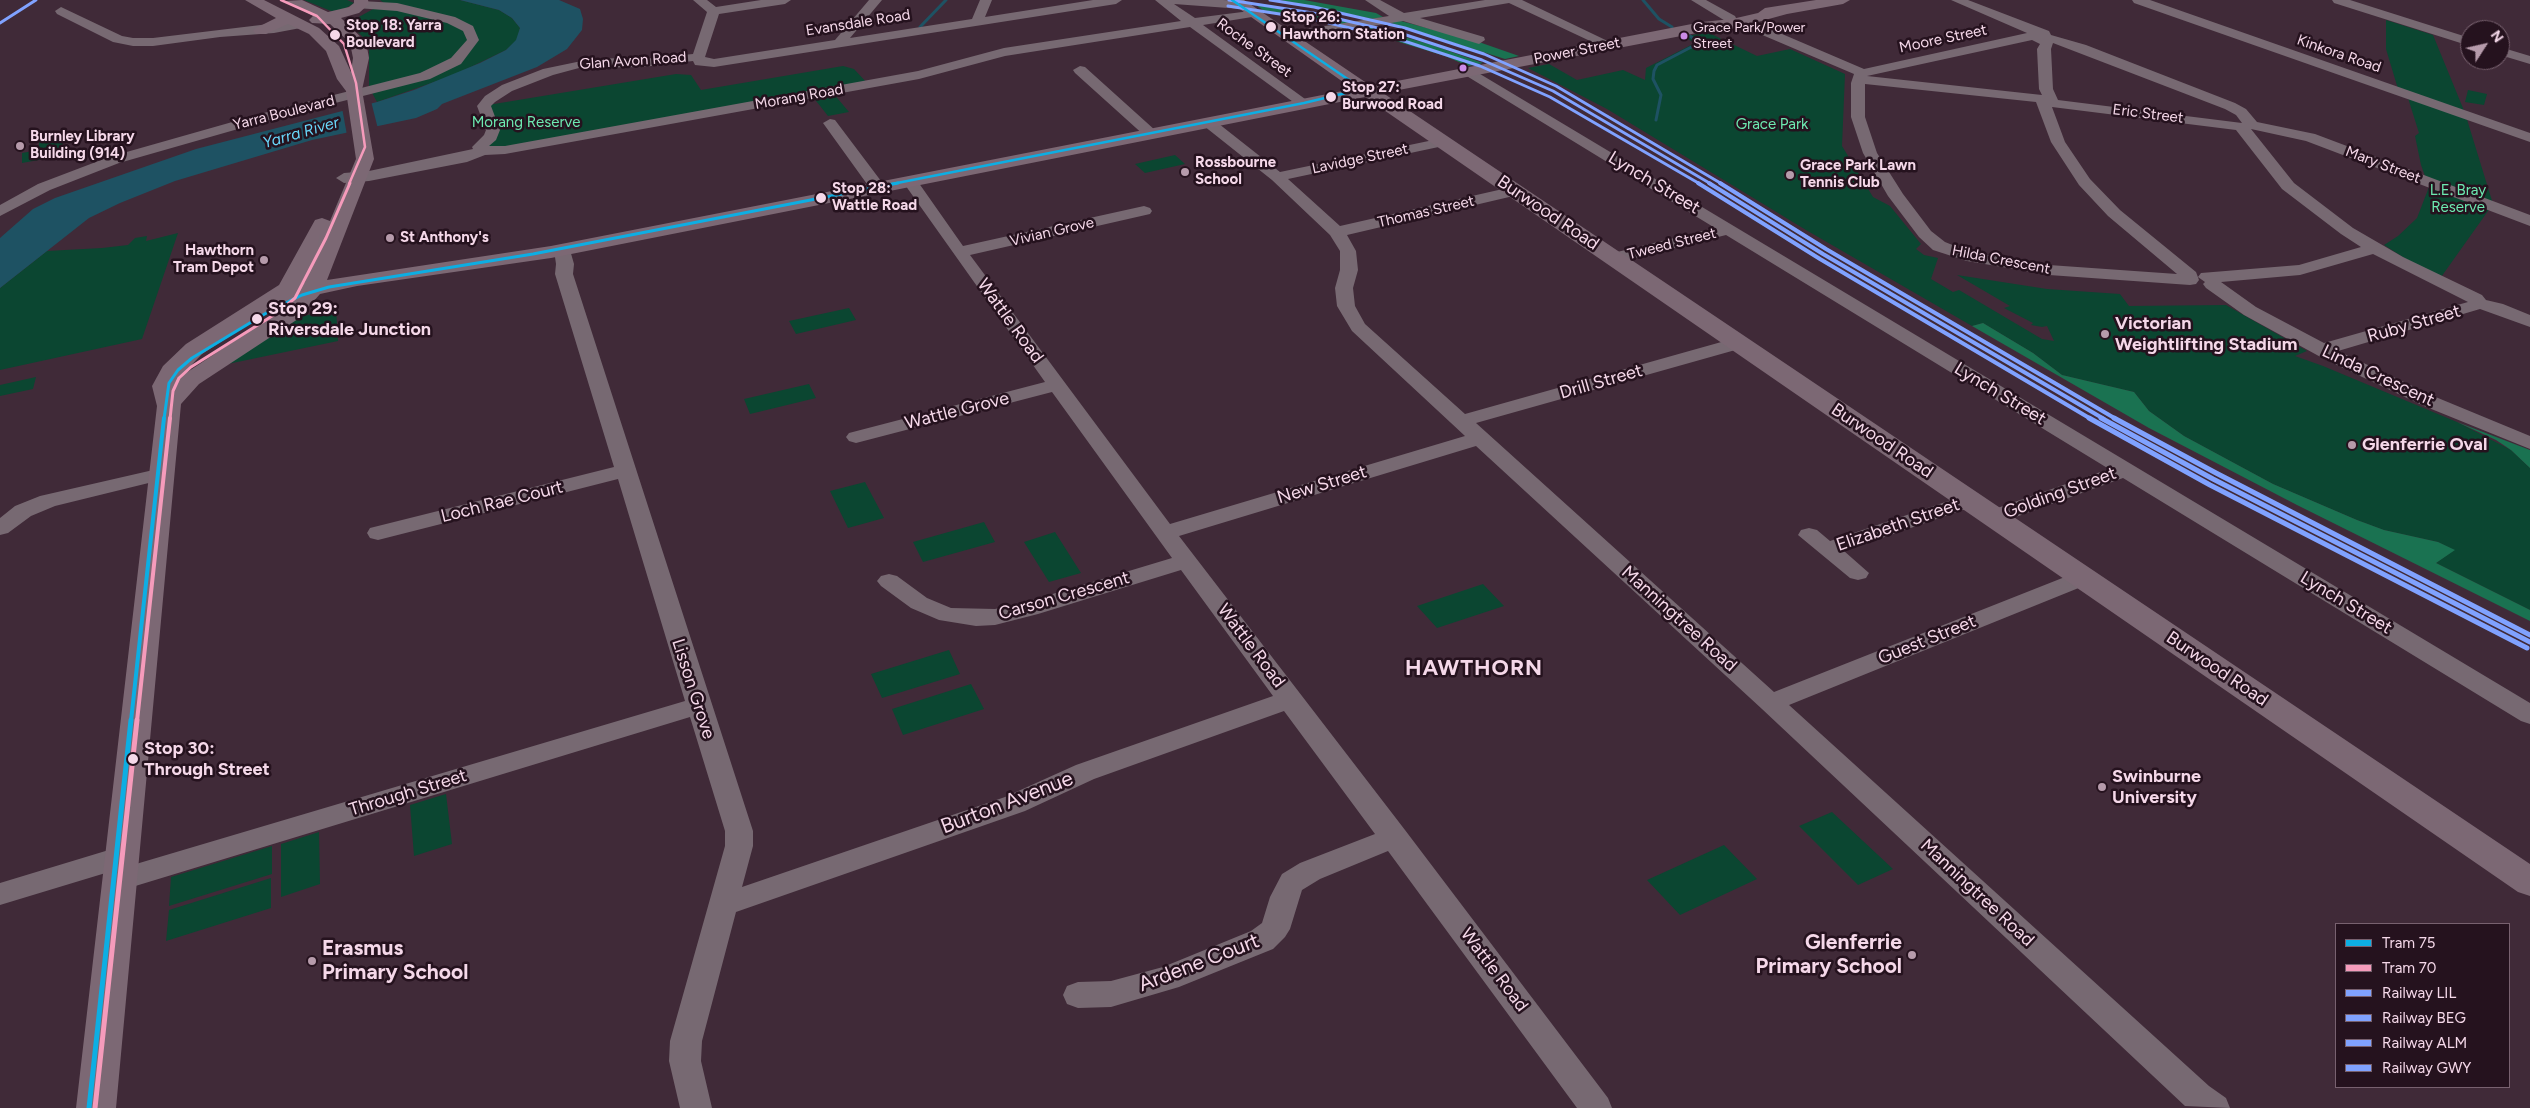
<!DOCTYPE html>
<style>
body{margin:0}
#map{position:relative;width:2530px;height:1108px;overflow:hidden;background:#402a38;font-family:Figtree,sans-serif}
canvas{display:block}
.legend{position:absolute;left:2335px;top:923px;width:175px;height:165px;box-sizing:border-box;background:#25121e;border:1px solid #78616f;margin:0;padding:6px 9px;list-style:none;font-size:15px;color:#f5d8e9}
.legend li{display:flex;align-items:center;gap:10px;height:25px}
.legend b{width:25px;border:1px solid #78616f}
.north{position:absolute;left:2460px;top:20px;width:50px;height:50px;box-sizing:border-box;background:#25121e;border:1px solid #78616f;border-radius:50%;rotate:55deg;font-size:14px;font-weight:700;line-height:20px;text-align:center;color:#f5d8e9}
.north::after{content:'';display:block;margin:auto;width:18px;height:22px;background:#b69bab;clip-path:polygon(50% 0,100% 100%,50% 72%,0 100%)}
</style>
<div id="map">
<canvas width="2530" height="1108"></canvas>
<ul class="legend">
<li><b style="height:6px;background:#0daee3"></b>Tram 75</li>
<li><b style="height:6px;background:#f59bbb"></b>Tram 70</li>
<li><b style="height:6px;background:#80a2ff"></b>Railway LIL</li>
<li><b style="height:6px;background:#80a2ff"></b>Railway BEG</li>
<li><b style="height:6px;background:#80a2ff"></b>Railway ALM</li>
<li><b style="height:6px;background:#80a2ff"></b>Railway GWY</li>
</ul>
<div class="north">N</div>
</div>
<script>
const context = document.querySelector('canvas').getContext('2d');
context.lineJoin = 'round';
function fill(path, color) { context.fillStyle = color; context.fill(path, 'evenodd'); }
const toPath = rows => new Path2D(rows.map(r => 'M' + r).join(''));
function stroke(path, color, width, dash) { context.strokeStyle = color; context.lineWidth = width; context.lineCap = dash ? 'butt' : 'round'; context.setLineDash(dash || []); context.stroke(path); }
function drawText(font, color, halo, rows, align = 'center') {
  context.font = font + ' Figtree,sans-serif'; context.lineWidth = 5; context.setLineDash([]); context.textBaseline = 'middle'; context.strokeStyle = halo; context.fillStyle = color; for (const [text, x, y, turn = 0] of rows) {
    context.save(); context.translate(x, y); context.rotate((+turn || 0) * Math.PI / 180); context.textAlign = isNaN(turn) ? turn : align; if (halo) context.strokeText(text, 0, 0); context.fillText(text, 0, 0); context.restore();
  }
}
const green = toPath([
 [304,0,347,0,354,3,343,10,331,11],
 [380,0,460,0,499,10,512,18,520,28,517,40,506,50,454,75,377,102,369,87,369,47,363,37,348,23,384,3],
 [2386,20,2433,35,2465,113,2493,204,2439,280,2384,245,2398,236,2417,218,2429,187,2421,165,2415,136,2419,133,2408,98,2398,89,2386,49],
 [1707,32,1757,56,1790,49,1845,74,1842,146,1873,197,1890,206,1921,244,1916,249,1924,255,1938,258,1931,279,1953,292,1959,290,2042,339,2054,341,2047,326,2042,327,2031,325,2033,323,2004,308,2010,306,1957,275,2047,289,2120,294,2129,306,2226,305,2307,351,2295,356,2323,366,2457,422,2511,450,2530,468,2530,610,2436,563,2454,550,2438,542,2384,530,2357,520,2273,484,2184,436,2149,411,2134,392,2062,375,2033,353,1983,323,1972,326,1806,230,1607,109,1528,68,1549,64,1577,80,1623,70,1645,80,1646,68,1695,43,1684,37],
 [843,66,854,69,868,84,500,151,479,147,491,137,488,105,676,74,691,75,701,90],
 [2468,90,2487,94,2484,105,2465,102],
 [833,93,849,112,828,116,813,97],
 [64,133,61,156,22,163,22,153,38,150,40,137],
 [1175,155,1185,164,1145,173,1135,164],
 [178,233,142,339,0,370,0,288,47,251,102,248,128,245,135,238,147,236,146,241],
 [336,308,338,341,223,365,300,317],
 [849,308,856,320,796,334,789,321],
 [36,377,33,389,0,396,0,385],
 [809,384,816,398,750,414,744,399],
 [865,482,884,518,848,528,830,491],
 [984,522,995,542,923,562,913,542],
 [1055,532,1081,573,1049,582,1024,542],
 [1483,584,1504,606,1437,628,1417,606],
 [949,650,960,674,882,698,871,674],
 [971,684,984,709,903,735,892,709],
 [446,794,452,844,414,856,410,805],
 [1832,812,1893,869,1858,885,1799,826],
 [319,832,320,884,281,897,281,844],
 [1724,845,1757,879,1680,915,1647,880],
 [272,846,272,874,169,906,171,877],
 [271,878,271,908,166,941,169,910]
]);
const forest = toPath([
 [1280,0,1304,0,1376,13,1383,17,1373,19],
 [1256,5,1326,17,1351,23,1339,25,1263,10],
 [1397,20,1476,41,1519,56,1505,59,1388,22],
 [1366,26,1429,44,1483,63,1468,66,1445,56,1353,28],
 [1983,323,2033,353,2062,375,2134,392,2149,411,2184,436,2273,484,2357,520,2384,530,2438,542,2455,550,2436,563,2530,610,2530,621,2297,505,2149,428,1972,326],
 [2457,422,2530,450,2530,468,2511,450,2496,440]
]);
const water = toPath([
 [460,0,559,0,580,9,583,19,582,30,567,49,537,67,442,104,437,109,416,118,312,140,175,181,120,203,89,218,0,288,0,238,33,209,55,198,196,149,377,102,414,90,480,63,506,50,516,40,520,28,512,18,499,10]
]);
const pier = toPath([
 [371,101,378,129,347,135,342,108]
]);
const stream = toPath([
 [1643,0,1659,19,1672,27],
 [920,27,946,0],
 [1656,120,1661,95,1653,79,1654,71,1657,65,1699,43,1690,36]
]);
const minor = toPath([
 [693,0,707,0,716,7,761,0,791,0,785,4,719,14,705,57,714,59,835,40,869,0,882,0,850,38,972,19,980,0,992,0,985,17,1093,0,1122,0,1116,4,714,67,695,65,693,61,643,67,579,68,553,75,512,91,495,102,491,106,500,130,496,140,489,146,505,146,918,71,1004,48,1181,21,1155,0,1223,0,1242,1,1248,5,1242,9,1174,4,1195,18,1258,10,1260,13,1258,16,1203,25,1312,104,1310,107,1300,107,1190,27,1005,56,919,79,505,154,485,155,467,162,369,181,344,183,336,178,344,173,369,171,473,149,472,147,484,135,486,130,477,106,485,96,502,85,543,69,596,58,643,59,693,54,707,12,693,0],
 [1365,0,1380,0,1404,13,1485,0,1522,0,1616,45,1610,49,1605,48,1509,3,1420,18,1484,37,1485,40,1479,44,1403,21,1287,40,1281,36,1287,32,1389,16,1365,0],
 [1691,0,1706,0,1735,16,1737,20,1768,28,1864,69,2027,33,1951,0,1968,0,2049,31,2051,35,2086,45,2235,103,2246,109,2257,122,2315,134,2530,215,2530,226,2306,141,2251,129,2294,183,2353,228,2403,257,2482,295,2486,300,2503,304,2530,315,2530,327,2480,309,2338,351,2438,398,2530,436,2530,449,2424,406,2326,360,2244,315,2206,288,2203,284,2205,282,2198,277,2201,273,2299,265,2361,247,2341,234,2282,189,2236,130,2052,107,2065,142,2090,179,2120,210,2196,272,2199,280,2196,284,2190,285,2049,275,1967,261,1933,250,1919,237,1888,196,1863,153,1851,117,1851,83,1854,74,1760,34,1734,26,1732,22,1727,22,1691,0],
 [2032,40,2040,44,2037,49,2039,89,2042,95,1867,76,2032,40],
 [2053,43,2225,109,2236,115,2242,123,2058,100,2053,89,2051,49,2053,43],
 [1865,84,2036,102,2051,142,2079,185,2108,216,2177,274,2049,265,1970,252,1945,242,1931,231,1903,194,1877,153,1865,117,1865,84],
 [2373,254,2468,302,2324,343,2256,307,2221,282,2300,275,2373,254],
 [2132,0,2150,0,2530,133,2530,142,2134,3,2132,0],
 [2332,0,2350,0,2470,38,2470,46,2334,3,2332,0],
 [361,1,397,3,455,17,473,26,479,40,461,64,430,79,280,117,119,163,50,190,0,216,0,205,38,184,109,157,271,111,420,73,451,58,467,40,463,31,447,23,397,11,357,8,355,5,357,2,361,1],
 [61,7,122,36,133,38,153,38,302,20,308,24,306,27,274,33,220,37,153,46,133,46,113,42,57,14,55,11,61,7],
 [2500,47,2530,56,2530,64,2500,55,2500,47],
 [1080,66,1085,67,1156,131,1158,134,1156,137,1146,137,1075,73,1073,70,1080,66],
 [1470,68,2530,703,2530,724,2521,721,2123,478,2002,522,1994,524,1986,522,1983,517,1986,512,2109,469,1726,235,1615,263,1609,262,1607,258,1609,254,1715,228,1465,75,1463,72,1470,68],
 [830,119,835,120,884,185,886,188,884,191,872,191,823,123,830,119],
 [1209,119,1214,120,1280,172,1443,138,1448,139,1450,142,1448,145,1288,179,1340,226,1516,186,1522,188,1524,191,1522,194,1347,235,1356,251,1358,270,1353,288,1355,306,1365,324,1465,414,1732,339,1746,339,1748,343,1746,347,1476,423,1774,692,2075,573,2083,571,2091,573,2094,578,2091,583,1789,705,2209,1086,2226,1098,2230,1108,2185,1106,1762,709,1476,446,1179,536,1405,830,1608,1098,1612,1108,1577,1108,1388,851,1320,879,1302,890,1290,929,1285,937,1273,949,1179,987,1111,1007,1078,1008,1067,1004,1063,995,1067,986,1078,982,1111,981,1163,967,1251,931,1262,923,1270,897,1282,874,1300,863,1375,834,1284,711,1094,779,1025,811,736,912,702,1041,701,1061,712,1108,680,1108,669,1061,670,1041,725,846,725,831,690,717,119,891,109,888,105,880,109,872,685,701,618,479,378,540,370,538,367,533,370,528,614,467,555,274,556,264,554,250,556,246,562,245,568,246,570,250,574,264,573,274,753,831,753,846,742,887,1005,797,1076,765,1273,696,1181,570,1038,614,995,625,976,626,939,620,911,608,881,586,877,581,881,576,889,574,897,576,927,598,951,608,995,609,1026,602,1172,558,1052,392,856,443,849,441,846,437,849,433,1045,382,903,182,911,177,916,179,963,246,1144,206,1150,208,1152,211,1150,214,970,255,1170,524,1465,436,1352,331,1337,306,1335,288,1340,270,1340,251,1330,235,1272,180,1204,126,1202,123,1209,119],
 [162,468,169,470,172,474,169,478,55,506,31,516,8,533,0,535,0,518,15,506,40,496,162,468],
 [1969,494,1977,495,1980,500,1977,505,1844,551,1869,573,1866,578,1858,580,1850,578,1798,535,1801,530,1809,528,1817,530,1830,541,1969,494],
 [122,846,132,849,136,857,132,865,0,905,0,883,122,846]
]);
const major = toPath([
 [245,0,264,0,319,28,339,46,351,72,353,58,350,43,330,24,312,23,309,20,313,16,285,1,302,0,328,12,349,7,354,3,354,0,368,0,369,4,359,13,341,18,366,42,369,58,362,90,374,159,327,280,551,246,1353,89,1227,0,1244,0,1371,86,1702,22,1732,19,1758,13,1765,8,1816,0,1850,0,1843,4,1787,14,1732,29,1702,32,1383,93,2530,864,2530,896,2518,892,1365,97,551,258,357,286,320,294,298,319,199,384,181,404,116,1108,76,1108,157,406,152,386,163,366,186,344,279,285,315,220,322,218,330,221,356,159,346,91,337,79,326,51,309,34,288,24,266,34,256,34,253,31,256,28,276,18,245,0],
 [318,252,305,282,300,286,318,252],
 [292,300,282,309,180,377,202,354,282,302,292,300]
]);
const tram = toPath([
 [318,250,320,235]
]);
const rail1Far2 = toPath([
 [1229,0,1313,13,1403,34,1482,60,1553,91,1711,184]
]);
const rail1Far1 = toPath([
 [1709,183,1823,254,2104,419]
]);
const rail1 = toPath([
 [2101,418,2213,479,2530,642]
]);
const rail2Far2 = toPath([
 [1228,6,1312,19,1401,40,1480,66,1550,97,1700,184]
]);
const rail2Far1 = toPath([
 [1698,183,1820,259,2091,419]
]);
const rail2 = toPath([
 [2089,418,2210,485,2527,648]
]);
const rail3Far2 = toPath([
 [1270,0,1314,7,1405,28,1484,54,1556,86,1722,184]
]);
const rail3Far1 = toPath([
 [1720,183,1826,249,2116,419]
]);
const rail3 = toPath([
 [2114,418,2216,473,2530,635]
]);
const rail4 = toPath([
 [0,23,36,0]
]);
const tram1Far3 = toPath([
 [892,184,1304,103,1354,91,1355,87,1352,82,1232,0]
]);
const tram1Far2 = toPath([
 [164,419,169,383,178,370,192,358,273,309,302,295,329,287,533,254,898,183]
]);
const tram1Far1 = toPath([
 [131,721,164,418]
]);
const tram1 = toPath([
 [89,1108,131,720]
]);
const tram2Far3 = toPath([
 [281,0,317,16,344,44,356,83,365,147,349,184]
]);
const tram2Far2 = toPath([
 [170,419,173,391,179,378,191,367,280,311,295,298,326,238,350,183]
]);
const tram2Far1 = toPath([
 [137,721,170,418]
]);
const tram2 = toPath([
 [95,1108,137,720]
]);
const markers = [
 [1271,27,6,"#f5d8e9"],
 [335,35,6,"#f5d8e9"],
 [1684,36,4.5,"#ca8be6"],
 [1463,68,4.5,"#ca8be6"],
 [1331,97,6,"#f5d8e9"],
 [20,146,5,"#b69bab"],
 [1185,172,5,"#b69bab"],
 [1790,175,5,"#b69bab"],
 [821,198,6,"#f5d8e9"],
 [390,238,5,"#b69bab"],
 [264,260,5,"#b69bab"],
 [257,319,6,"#f5d8e9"],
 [2105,334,5,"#b69bab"],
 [2352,445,5,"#b69bab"],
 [133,759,6,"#f5d8e9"],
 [2102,787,5,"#b69bab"],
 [1912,955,5,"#b69bab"],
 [312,961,5,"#b69bab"]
];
const farBusnames = [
 ["Grace Park/Power",1693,28],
 ["Street",1693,44]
];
const farStopnames = [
 ["Stop 26:",1282,18],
 ["Hawthorn Station",1282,35],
 ["Stop 18: Yarra",346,26],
 ["Boulevard",346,43],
 ["Stop 27:",1342,88],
 ["Burwood Road",1342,105],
 ["Stop 28:",832,189],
 ["Wattle Road",832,206]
];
const farStreetnames = [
 ["Evansdale Road",858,23,-9],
 ["Moore Street",1943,39,-12],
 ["Roche Street",1254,48,36],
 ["Power Street",1577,51,-11],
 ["Kinkora Road",2339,54,19],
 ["Glan Avon Road",633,61,-4],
 ["Morang Road",799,97,-10],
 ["Yarra Boulevard",284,113,-14],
 ["Eric Street",2148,114,7],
 ["Lavidge Street",1360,159,-12],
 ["Mary Street",2383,165,21],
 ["Thomas Street",1426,212,-13],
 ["Vivian Grove",1052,232,-13],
 ["Tweed Street",1672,244,-14],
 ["Hilda Crescent",2001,260,11]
];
const farParknames = [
 ["Morang Reserve",526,123],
 ["Grace Park",1772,125],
 ["L.E. Bray",2458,191],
 ["Reserve",2458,208]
];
const farPoinames = [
 ["Burnley Library",30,137],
 ["Building (914)",30,154],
 ["Rossbourne",1195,163],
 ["School",1195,180],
 ["Grace Park Lawn",1800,166],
 ["Tennis Club",1800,183],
 ["St Anthony's",400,238],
 ["Hawthorn",254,251,"right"],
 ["Tram Depot",254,268,"right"]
];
const farWaternames = [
 ["Yarra River",301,133,-16]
];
const streetNames = [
 ["Lynch Street",1654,183,31],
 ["Burwood Road",1548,213,34],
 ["Wattle Road",1010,321,54],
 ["Ruby Street",2414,324,-16],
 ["Linda Crescent",2378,376,25],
 ["Drill Street",1601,382,-16],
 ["Lynch Street",2000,394,31],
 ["Wattle Grove",957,411,-14],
 ["Burwood Road",1882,441,34],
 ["New Street",1322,485,-17],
 ["Golding Street",2060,493,-20],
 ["Loch Rae Court",502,502,-14],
 ["Elizabeth Street",1898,525,-19],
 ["Carson Crescent",1064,596,-16],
 ["Lynch Street",2346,603,31],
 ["Manningtree Road",1679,619,42],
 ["Guest Street",1927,640,-22],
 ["Wattle Road",1251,646,53],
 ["Burwood Road",2217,669,34],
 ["Lisson Grove",693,689,72],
 ["Through Street",408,793,-17],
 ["Manningtree Road",1977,893,43],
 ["Wattle Road",1494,970,53]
];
const stopNames = [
 ["Stop 29:",268,309],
 ["Riversdale Junction",268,330],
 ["Stop 30:",144,749],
 ["Through Street",144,770]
];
const poiNames = [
 ["Victorian",2115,324],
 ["Weightlifting Stadium",2115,345],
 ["Glenferrie Oval",2362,445],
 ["Swinburne",2112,777],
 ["University",2112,798]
];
const nearStreetnames = [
 ["Burton Avenue",1007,803,-21],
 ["Ardene Court",1199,963,-21]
];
const nearPoinames = [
 ["Glenferrie",1902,943],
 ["Primary School",1902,967],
 ["Erasmus",322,949,"left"],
 ["Primary School",322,973,"left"]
];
const districtNames = [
 ["HAWTHORN",1474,669]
];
fill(green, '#0b4631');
fill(forest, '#1a7251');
fill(water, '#1e5263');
fill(pier, '#402a38');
stroke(stream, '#1e5263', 3);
fill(minor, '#776972');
fill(major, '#7c6874');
stroke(tram, '#7a6a74', 1);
stroke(rail1Far2, '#80a2ff', 3);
stroke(rail1Far1, '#80a2ff', 4);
stroke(rail1, '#80a2ff', 5);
stroke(rail2Far2, '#80a2ff', 3);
stroke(rail2Far1, '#80a2ff', 4);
stroke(rail2, '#80a2ff', 5);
stroke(rail3Far2, '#80a2ff', 3);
stroke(rail3Far1, '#80a2ff', 4);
stroke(rail3, '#80a2ff', 5);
stroke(rail4, '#80a2ff', 3);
stroke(tram1Far3, '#0daee3', 2.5);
stroke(tram1Far2, '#0daee3', 3);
stroke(tram1Far1, '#0daee3', 4);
stroke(tram1, '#0daee3', 5);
stroke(tram2Far3, '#f59bbb', 2.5);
stroke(tram2Far2, '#f59bbb', 3);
stroke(tram2Far1, '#f59bbb', 4);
stroke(tram2, '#f59bbb', 5);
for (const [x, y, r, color] of markers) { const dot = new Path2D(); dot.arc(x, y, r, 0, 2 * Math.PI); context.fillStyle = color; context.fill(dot); stroke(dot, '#25121e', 2); }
drawText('14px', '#f5d8e9', '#25121e', farBusnames, 'left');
drawText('bold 15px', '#f5d8e9', '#25121e', farStopnames, 'left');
drawText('15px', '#f5d8e9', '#25121e', farStreetnames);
drawText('15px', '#6deab1', '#25121e', farParknames);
drawText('bold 15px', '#f5d8e9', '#25121e', farPoinames, 'left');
drawText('italic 16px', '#69d7fa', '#25121e', farWaternames);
drawText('18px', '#f5d8e9', '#25121e', streetNames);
drawText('bold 18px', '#f5d8e9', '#25121e', stopNames, 'left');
drawText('bold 18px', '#f5d8e9', '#25121e', poiNames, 'left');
drawText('21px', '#f5d8e9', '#25121e', nearStreetnames);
drawText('bold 21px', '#f5d8e9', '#25121e', nearPoinames, 'right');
context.letterSpacing = '1px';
drawText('bold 22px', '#f5d8e9', '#25121e', districtNames);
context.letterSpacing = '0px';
</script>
